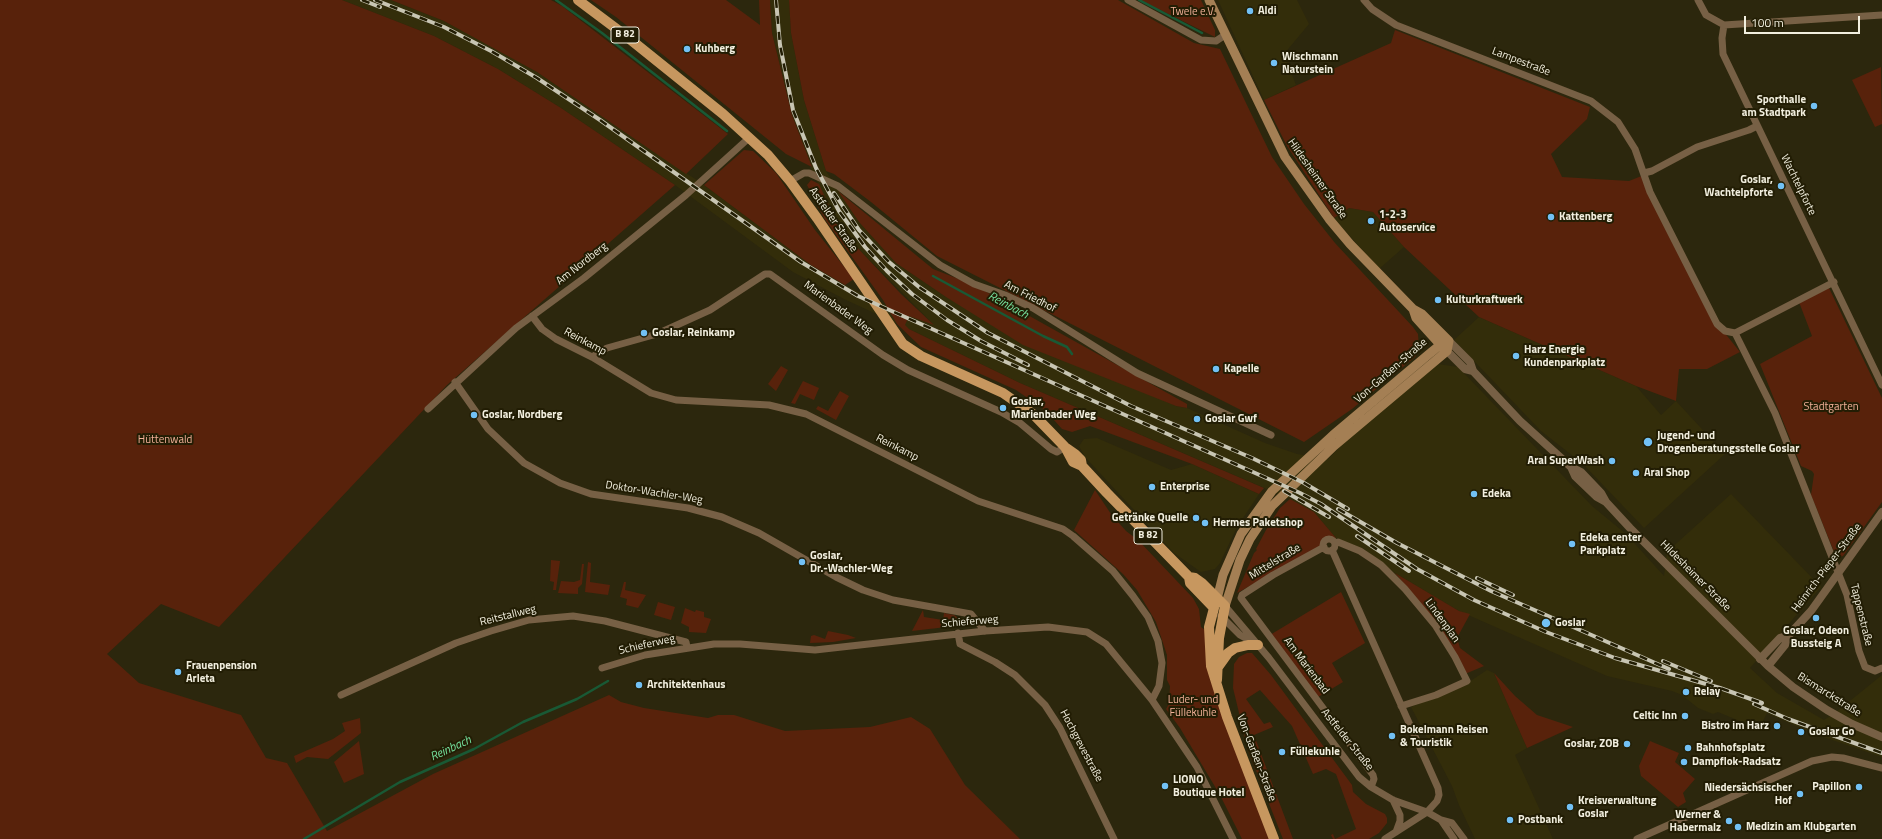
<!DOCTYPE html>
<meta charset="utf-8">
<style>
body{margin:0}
#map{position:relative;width:1882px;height:839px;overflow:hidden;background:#2c270d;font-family:"Titillium Web",sans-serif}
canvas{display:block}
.scale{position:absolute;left:1744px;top:16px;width:116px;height:18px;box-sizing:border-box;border:2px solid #f2efdf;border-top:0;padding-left:5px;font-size:12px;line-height:14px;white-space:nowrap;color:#f2efdf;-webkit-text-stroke:3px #221d04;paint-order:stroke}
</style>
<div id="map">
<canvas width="1882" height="839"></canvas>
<div class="scale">100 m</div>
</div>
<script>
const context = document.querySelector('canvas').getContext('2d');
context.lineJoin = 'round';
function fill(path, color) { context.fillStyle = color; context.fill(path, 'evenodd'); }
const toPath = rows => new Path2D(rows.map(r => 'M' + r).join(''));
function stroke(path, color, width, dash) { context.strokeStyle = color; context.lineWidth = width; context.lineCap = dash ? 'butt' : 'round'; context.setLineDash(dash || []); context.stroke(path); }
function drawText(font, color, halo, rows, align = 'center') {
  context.font = font + ' "Titillium Web",sans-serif'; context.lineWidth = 4; context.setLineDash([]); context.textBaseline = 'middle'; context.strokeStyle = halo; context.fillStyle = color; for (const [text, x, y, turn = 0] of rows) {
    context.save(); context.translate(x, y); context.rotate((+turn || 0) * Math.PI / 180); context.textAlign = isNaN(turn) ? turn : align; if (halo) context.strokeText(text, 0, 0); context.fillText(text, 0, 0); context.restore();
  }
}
const built = toPath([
 [342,0,391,0,444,21,492,46,537,72,704,185,811,265,845,285,881,303,933,324,853,243,832,212,810,167,812,167,792,115,772,33,770,0,789,0,791,33,804,100,826,171,859,222,896,263,946,297,1176,406,1187,408,1265,443,1297,454,1328,459,1350,437,1438,364,1458,367,1592,506,1626,534,1664,576,1667,552,1731,494,1821,587,1750,668,1777,693,1824,720,1835,713,1882,675,1882,757,1812,733,1767,713,1759,729,1718,712,1713,714,1698,708,1682,695,1672,691,1607,676,1459,611,1395,573,1364,549,1336,538,1314,512,1290,499,1020,383,909,329,844,299,793,272,675,185,561,108,498,69,434,36],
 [1218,0,1297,0,1309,24,1284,54,1296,85,1264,100],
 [1349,208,1373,212,1404,247,1379,269,1334,218],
 [1479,317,1636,386,1661,415,1676,401,1725,454,1644,528,1582,463,1541,431,1454,340],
 [1097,438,1171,470,1192,464,1259,494,1237,527,1220,563,1215,569,1201,572,1174,553,1085,457,1079,446,1084,439],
 [1487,670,1494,673,1527,748,1515,755,1553,839,1475,839,1459,805,1452,786,1411,707,1469,682]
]);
const green = toPath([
 [0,0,342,0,434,36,498,69,561,108,675,185,447,385,219,627,161,604,107,654,139,683,241,715,266,758,287,763,327,831,433,774,609,695,621,702,644,708,708,718,718,715,734,715,785,731,870,727,911,717,930,729,965,785,1020,839,0,839],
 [391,0,551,0,562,6,728,134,686,174,537,72,444,21],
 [591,0,726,0,760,25,759,0,770,0,772,33,792,115,812,167,786,154,616,17],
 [789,0,1118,0,1194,43,1220,49,1272,157,1304,204,1335,243,1413,327,1418,334,1419,348,1415,357,1352,409,1304,442,937,256,871,202,834,174,826,171,804,100,791,33],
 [1140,0,1201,0,1215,30,1215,37],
 [1395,30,1590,107,1587,119,1551,154,1562,177,1629,181,1644,175,1720,327,1740,352,1707,369,1679,369,1676,401,1636,386,1479,317,1404,247,1373,212,1349,208,1334,218,1287,146,1264,100,1391,43],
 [1881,67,1882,124,1875,127,1852,80],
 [744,150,753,151,776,173,815,230,854,279,845,285,811,265,704,185],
 [811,180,819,184,832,212,853,243,901,294,934,325,909,316,905,325,909,329,1020,383,1264,488,1259,494,1192,464,1090,426,1072,432,1062,429,1045,410,1016,390,921,347,897,324,883,300,824,218,807,185],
 [838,191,933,269,974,285,1187,404,1187,408,1176,406,1023,345,946,297,896,263,859,222],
 [1829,288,1882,398,1882,502,1843,556,1839,557,1835,554,1811,495,1814,474,1812,471,1801,466,1760,364,1812,336,1799,302],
 [781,366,788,370,776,391,768,384],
 [803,381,819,388,814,400,800,394,795,404,791,403],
 [840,391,849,396,836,420,816,409,818,406,828,411],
 [1095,490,1111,514,1126,531,1138,540,1193,598,1199,609,1201,627,1205,630,1207,663,1271,839,1242,839,1220,795,1180,728,1166,709,1169,704,1170,686,1167,680,1167,655,1156,622,1137,590,1123,574,1074,530],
 [1290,499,1314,512,1336,538,1237,593,1254,553,1257,550,1256,549,1266,530,1280,508],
 [551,560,560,561,556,590,553,590,554,582,550,581],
 [588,562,591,563,590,582,610,585,608,595,585,592],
 [582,564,584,564,582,584,578,588,578,594,558,593,561,581,574,582,580,580],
 [1395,573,1459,611,1470,614,1457,638,1460,648,1484,666,1465,674,1421,604],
 [624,582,626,582,625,590,646,595,638,608,626,605,627,599,620,597],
 [1341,592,1365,643,1332,663,1343,682,1318,697,1270,635],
 [658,602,675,607,671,620,654,615],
 [685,608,695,612,696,610,704,612,704,617,711,619,706,633,689,632,689,627,681,623],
 [923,610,924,617,943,620,944,613,954,615,958,618,958,623,955,626,912,631],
 [828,631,848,635,856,638,833,642,810,643,811,636,814,635,825,639],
 [1247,653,1252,653,1271,675,1352,785,1353,792,1366,804,1385,814,1387,818,1387,823,1379,833,1369,839,1333,839,1331,835,1333,834,1335,839,1356,829,1336,774,1326,769,1313,774,1292,726,1260,690,1246,699,1264,724,1270,722,1273,727,1254,735,1293,839,1283,839,1248,750,1233,688,1234,664,1239,657],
 [1494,673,1515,696,1537,715,1573,727,1527,748],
 [360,718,361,733,328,759,307,757,296,763,294,756,333,739,345,731,342,723],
 [359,741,364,774,344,783,334,762],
 [1650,741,1679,753,1675,762,1695,779,1683,793,1686,802,1678,807,1641,776,1639,766]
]);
const stream = toPath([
 [556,0,602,33,727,131],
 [1139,0,1202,33],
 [933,276,1043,336,1067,347,1072,354],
 [304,839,400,782,474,749,523,722,577,699,608,681]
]);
const minor = toPath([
 [1128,0,1201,40,1216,41,1225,35],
 [1364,0,1372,9,1396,25,1591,101,1618,122,1635,149,1650,192,1717,324,1725,331,1735,333,1834,282],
 [1698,0,1706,15,1724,25,1882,15],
 [1724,25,1722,38,1723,54,1882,385],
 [1644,173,1652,171,1697,147,1749,130,1757,126],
 [790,181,804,173,809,173,838,186,940,265,974,284,1005,295,1033,308,1137,373,1271,435],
 [532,316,542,329,556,339,592,357,651,393,676,400,769,405,806,414,978,501,1063,529,1073,536,1113,571,1133,596,1148,617,1158,641,1162,663,1159,686,1152,700],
 [1735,333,1775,413,1847,595,1859,651,1865,667,1875,671,1882,668],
 [592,357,607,348,657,334,710,310,765,274,770,274,883,355,908,370,1001,412,1020,423,1051,449,1057,452,1065,447],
 [455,382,488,429,524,463,560,483,591,494,688,508,722,517,759,533,836,577,863,590,893,600,971,614,985,631],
 [428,409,516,328,584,278,686,195,750,137],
 '1323 545a6 6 0 1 1 12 0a6 6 0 1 1-12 0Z',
 [1335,543,1338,542,1360,551,1381,565,1405,589,1435,625,1455,657,1467,681,1436,695,1401,706],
 [1324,547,1273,575,1242,595,1241,598,1373,775,1374,779,1371,787],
 [1332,550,1438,788,1439,795,1437,801,1427,812,1385,839],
 [1225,606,1269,658,1359,777,1371,787,1393,800,1427,812,1441,820,1452,823,1464,839],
 [1221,616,1240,635,1256,644],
 [958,633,960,644,995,662,1015,675,1045,705,1060,728,1114,839],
 [602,668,645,655,714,644,740,644,815,650,985,631,1048,627,1087,632,1106,644,1152,700,1197,767,1233,839],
 [341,695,456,643,491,631,529,620,573,616,605,621,686,642,687,647],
 [1393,800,1400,815,1400,821,1396,832],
 [1441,820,1454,839],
 [1637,839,1812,761,1832,757,1843,758,1882,768]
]);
const tertiary = toPath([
 [1449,341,1470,362,1473,371,1520,421,1571,467,1581,472,1601,493,1606,502,1630,528,1768,666,1793,687,1827,710,1852,724,1882,737],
 [1447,351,1465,369,1473,371],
 [1571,467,1575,476,1597,497,1606,502],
 [1760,659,1780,638,1788,636],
 [1768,666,1785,645,1788,636,1811,611,1882,512]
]);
const secondary = toPath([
 [1209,0,1285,157,1329,219,1350,244,1413,309,1422,314,1449,341],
 [1413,309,1416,318,1444,349],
 [1216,603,1223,575,1241,534,1272,491,1333,435,1429,354,1440,345,1449,341],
 [1225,606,1240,560,1250,539,1272,506,1334,446,1447,351,1449,341]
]);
const primary = toPath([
 [578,0,626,36,723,114,768,155,790,181,817,218,903,344,921,356,1003,393,1033,414,1065,447,1075,454,1081,460,1082,466,1107,493,1189,577,1190,583,1214,608,1209,627,1211,666,1227,717,1274,839],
 [1065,447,1073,462,1082,466],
 [1189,577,1195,578,1202,583,1225,606,1219,638,1217,680],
 [1218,667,1228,653,1235,648,1248,645,1258,645]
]);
const rail = toPath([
 [362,0,380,7],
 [375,0,444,27,491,51,537,78,600,120,801,262,858,296,1300,493,1321,504,1417,569,1474,600,1546,632,1615,658,1720,688,1762,703],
 [776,0,780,45,793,110,816,168,839,211,865,247,887,271,912,294,947,320,981,341,1028,365],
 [834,193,859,230,889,262,919,287,988,333,1131,406,1252,458,1304,483,1348,509],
 [1284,491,1329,517],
 [1338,509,1397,543,1491,591,1669,669],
 [1357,536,1409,571],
 [1477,578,1513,595],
 [1663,661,1711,681],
 [1754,704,1788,719,1882,753]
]);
const markers = [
 [1250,11,4,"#72c1f5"],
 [687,49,4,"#72c1f5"],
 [1274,63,4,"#72c1f5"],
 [1814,106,4,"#72c1f5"],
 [1781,186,4,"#72c1f5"],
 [1551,217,4,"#72c1f5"],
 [1371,221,4,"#72c1f5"],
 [1438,300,4,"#72c1f5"],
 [644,333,4,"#72c1f5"],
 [1516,356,4,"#72c1f5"],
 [1216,369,4,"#72c1f5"],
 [1003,408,4,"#72c1f5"],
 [474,415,4,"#72c1f5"],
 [1197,419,4,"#72c1f5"],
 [1648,442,5,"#72c1f5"],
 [1612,461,4,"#72c1f5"],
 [1636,473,4,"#72c1f5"],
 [1152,487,4,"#72c1f5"],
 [1474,494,4,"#72c1f5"],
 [1196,518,4,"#72c1f5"],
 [1205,523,4,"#72c1f5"],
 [1572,544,4,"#72c1f5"],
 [802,562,4,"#72c1f5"],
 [1816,618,4,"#72c1f5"],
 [1546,623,5,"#72c1f5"],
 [178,672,4,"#72c1f5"],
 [639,685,4,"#72c1f5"],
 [1686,692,4,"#72c1f5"],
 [1685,716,4,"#72c1f5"],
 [1777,726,4,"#72c1f5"],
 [1801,732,4,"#72c1f5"],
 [1392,736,4,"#72c1f5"],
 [1627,744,4,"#72c1f5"],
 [1688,748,4,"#72c1f5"],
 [1282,752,4,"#72c1f5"],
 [1684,762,4,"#72c1f5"],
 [1165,786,4,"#72c1f5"],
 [1859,787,4,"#72c1f5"],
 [1800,794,4,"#72c1f5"],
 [1570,807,4,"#72c1f5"],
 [1510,820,4,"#72c1f5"],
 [1729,821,4,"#72c1f5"],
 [1738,827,4,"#72c1f5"]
];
const shields = [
 [625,35,28],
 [1148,536,28]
];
const shieldNames = [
 ["B 82",625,35],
 ["B 82",1148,536]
];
const poiNames = [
 ["Aldi",1258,11],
 ["Kuhberg",695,49],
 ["Wischmann",1282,57],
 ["Naturstein",1282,70],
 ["Sporthalle",1806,100,"right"],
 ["am Stadtpark",1806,113,"right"],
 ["Goslar,",1773,180,"right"],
 ["Wachtelpforte",1773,193,"right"],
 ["1-2-3",1379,215],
 ["Autoservice",1379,228],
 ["Kattenberg",1559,217],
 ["Kulturkraftwerk",1446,300],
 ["Goslar, Reinkamp",652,333],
 ["Harz Energie",1524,350],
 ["Kundenparkplatz",1524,363],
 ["Kapelle",1224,369],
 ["Goslar,",1011,402],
 ["Marienbader Weg",1011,415],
 ["Goslar, Nordberg",482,415],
 ["Goslar Gwf",1205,419],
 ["Jugend- und",1657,436],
 ["Drogenberatungsstelle Goslar",1657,449],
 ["Aral SuperWash",1604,461,"right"],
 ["Aral Shop",1644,473],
 ["Enterprise",1160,487],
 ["Edeka",1482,494],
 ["Getränke Quelle",1188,518,"right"],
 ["Hermes Paketshop",1213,523],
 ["Edeka center",1580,538],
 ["Parkplatz",1580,551],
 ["Goslar,",810,556],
 ["Dr.-Wachler-Weg",810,569],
 ["Goslar",1555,623],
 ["Goslar, Odeon",1816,631,"center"],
 ["Bussteig A",1816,644,"center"],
 ["Frauenpension",186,666],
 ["Arleta",186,679],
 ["Architektenhaus",647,685],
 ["Relay",1694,692],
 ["Celtic Inn",1677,716,"right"],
 ["Bistro im Harz",1769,726,"right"],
 ["Bokelmann Reisen",1400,730],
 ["& Touristik",1400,743],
 ["Goslar Go",1809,732],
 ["Goslar, ZOB",1619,744,"right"],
 ["Bahnhofsplatz",1696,748],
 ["Füllekuhle",1290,752],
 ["Dampflok-Radsatz",1692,762],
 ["LIONO",1173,780],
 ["Boutique Hotel",1173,793],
 ["Papillon",1851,787,"right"],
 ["Niedersächsischer",1792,788,"right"],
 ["Hof",1792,801,"right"],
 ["Kreisverwaltung",1578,801],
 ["Goslar",1578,814],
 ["Werner &",1721,815,"right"],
 ["Habermalz",1721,828,"right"],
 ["Postbank",1518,820],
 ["Medizin am Klubgarten",1746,827]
];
const parkNames = [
 ["Twele e.V.",1193,12],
 ["Stadtgarten",1831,407],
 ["Hüttenwald",165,440],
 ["Luder- und",1193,700],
 ["Füllekuhle",1193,713]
];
const streetNames = [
 ["Lampestraße",1521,62,21],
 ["Hildesheimer Straße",1317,179,55],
 ["Wachtelpforte",1798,185,64],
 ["Astfelder Straße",833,220,55],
 ["Am Nordberg",582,264,-38],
 ["Am Friedhof",1030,297,27],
 ["Marienbader Weg",838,308,36],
 ["Reinkamp",585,342,28],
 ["Von-Garßen-Straße",1391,371,-41],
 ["Reinkamp",897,448,27],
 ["Doktor-Wachler-Weg",654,493,9],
 ["Mittelstraße",1275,562,-31],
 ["Heinrich-Pieper-Straße",1827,568,-53],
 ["Hildesheimer Straße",1695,576,45],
 ["Tappenstraße",1861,615,76],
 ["Reitstallweg",508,616,-14],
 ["Lindenplan",1442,621,54],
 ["Schieferweg",970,622,-5],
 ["Schieferweg",647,645,-13],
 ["Am Marienbad",1306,666,53],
 ["Bismarckstraße",1829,695,32],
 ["Astfelder Straße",1347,740,51],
 ["Hochgrevestraße",1081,746,62],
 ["Von-Garßen-Straße",1256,758,69]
];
const waterNames = [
 ["Reinbach",1008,306,28],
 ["Reinbach",451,749,-25]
];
fill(built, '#332d0a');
fill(green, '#58220b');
stroke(stream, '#195935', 2.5);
stroke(minor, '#776045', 7);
stroke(tertiary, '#776045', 8);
stroke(secondary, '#a47f54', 9);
stroke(primary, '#c7975f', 10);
stroke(rail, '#c8c5b3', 4);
stroke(rail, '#221d04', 2.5, [8]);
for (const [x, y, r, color] of markers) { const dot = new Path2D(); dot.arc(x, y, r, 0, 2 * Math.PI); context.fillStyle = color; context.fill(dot); stroke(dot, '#221d04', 1.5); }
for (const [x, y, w] of shields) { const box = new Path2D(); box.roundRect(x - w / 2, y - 8, w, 16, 3); context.fillStyle = '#221d04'; context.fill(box); stroke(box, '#f2efdf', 1); }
drawText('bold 10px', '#f2efdf', null, shieldNames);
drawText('bold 11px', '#f2efdf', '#221d04', poiNames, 'left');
drawText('11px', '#f2b199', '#221d04', parkNames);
drawText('11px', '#f2efdf', '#221d04', streetNames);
drawText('italic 12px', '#75e19e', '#221d04', waterNames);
</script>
